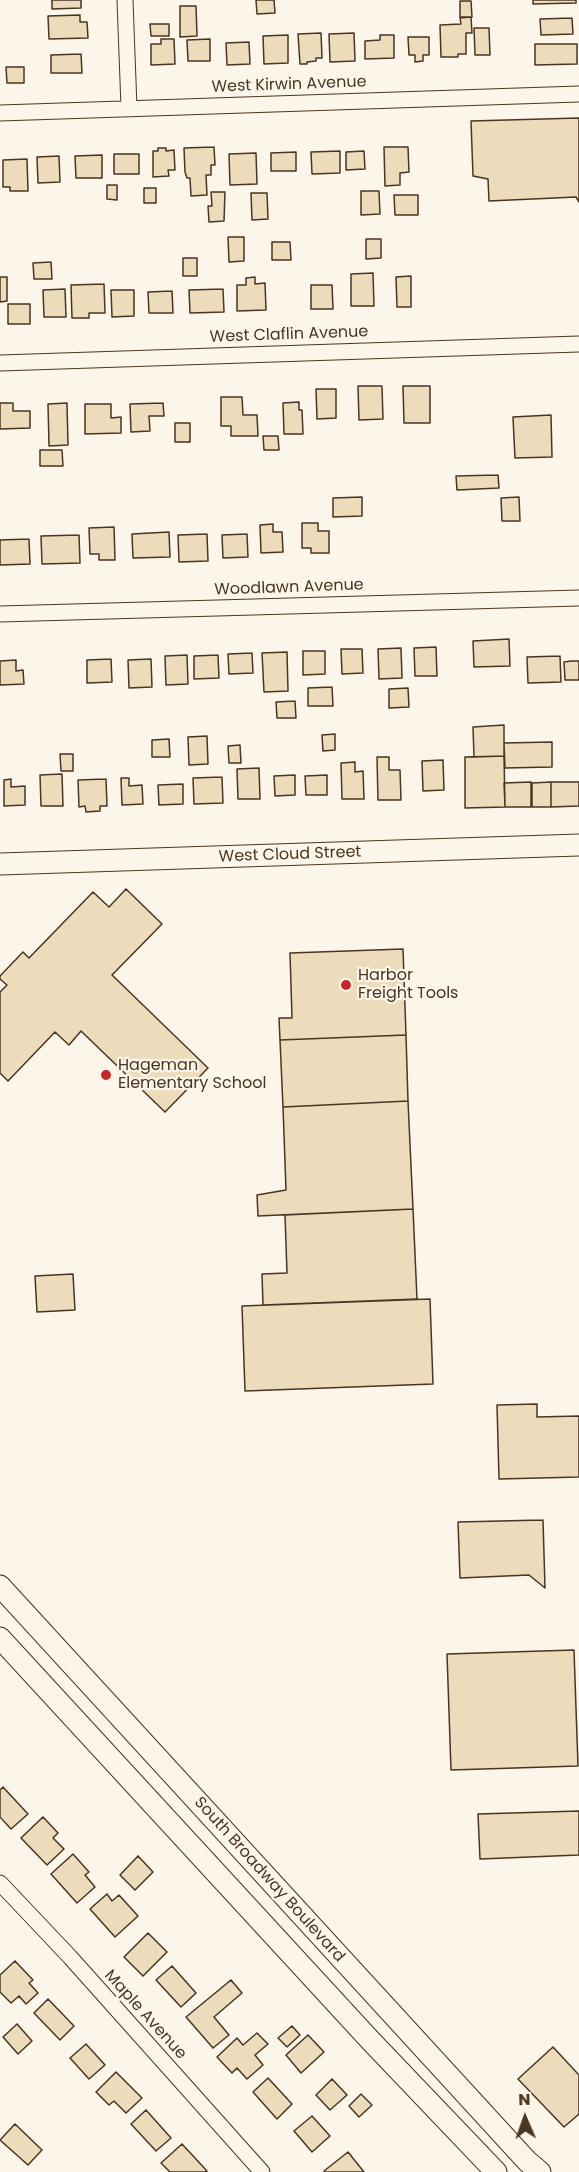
<!DOCTYPE html>
<style>
body{margin:0}
#map{position:relative;width:579px;height:2172px;overflow:hidden;background:#fbf6e9;font-family:Poppins,sans-serif}
canvas{display:block}
.north{position:absolute;left:495px;top:2088px;width:60px;height:60px;-webkit-text-stroke:4px #fbf6e9;paint-order:stroke;rotate:358deg;font-size:16px;font-weight:700;line-height:24px;text-align:center;color:#4a3520}
.north::after{content:'';display:block;margin:auto;width:21px;height:27px;background:#4a3520;clip-path:polygon(50% 0,100% 100%,50% 72%,0 100%)}
</style>
<div id="map">
<canvas width="579" height="2172"></canvas>
<div class="north">N</div>
</div>
<script>
const context = document.querySelector('canvas').getContext('2d');
context.lineJoin = 'round';
function fill(path, color) { context.fillStyle = color; context.fill(path, 'evenodd'); }
const toPath = rows => new Path2D(rows.map(r => 'M' + r).join(''));
function stroke(path, color, width, dash) { context.strokeStyle = color; context.lineWidth = width; context.lineCap = dash ? 'butt' : 'round'; context.setLineDash(dash || []); context.stroke(path); }
function drawText(font, color, halo, rows, align = 'center') {
  context.font = font + ' Poppins,sans-serif'; context.lineWidth = 4.5; context.setLineDash([]); context.textBaseline = 'middle'; context.strokeStyle = halo; context.fillStyle = color; for (const [text, x, y, turn = 0] of rows) {
    context.save(); context.translate(x, y); context.rotate((+turn || 0) * Math.PI / 180); context.textAlign = isNaN(turn) ? turn : align; if (halo) context.strokeText(text, 0, 0); context.fillText(text, 0, 0); context.restore();
  }
}
const building = toPath([
 [52,0,81,0,81,8,52,9,52,0],
 [256,0,274,0,275,13,257,14,256,0],
 [533,0,576,0,576,3,533,4,533,0],
 [460,1,471,1,472,17,460,17,460,1],
 [180,6,196,6,197,36,180,37,180,6],
 [80,15,80,22,87,22,88,38,49,39,48,16,80,15],
 [471,17,472,33,466,33,466,54,458,54,458,57,441,57,440,25,461,24,460,18,471,17],
 [572,18,573,34,541,35,540,19,572,18],
 [150,24,169,24,169,36,151,36,150,24],
 [474,28,489,28,490,55,475,55,474,28],
 [321,33,322,58,316,58,316,61,307,62,307,64,300,64,298,34,321,33],
 [354,33,355,61,330,62,329,34,354,33],
 [288,35,288,63,264,64,263,36,288,35],
 [380,35,394,35,394,58,365,59,365,41,380,40,380,35],
 [408,37,429,37,429,55,423,55,423,61,415,62,415,55,409,55,408,37],
 [161,39,174,39,175,64,151,65,151,44,161,44,161,39],
 [210,39,210,61,188,61,187,40,210,39],
 [249,42,250,64,227,65,226,43,249,42],
 [535,44,577,44,577,64,535,65,535,44],
 [81,54,82,73,51,73,51,55,81,54],
 [6,67,24,67,24,83,7,83,6,67],
 [579,118,579,202,576,197,489,201,488,179,473,176,471,121,579,118],
 [214,147,215,165,211,165,211,175,206,175,207,195,191,196,190,178,187,178,185,172,184,148,214,147],
 [384,147,408,147,409,172,400,173,400,185,385,186,384,147],
 [158,148,166,148,166,151,174,150,175,170,168,170,169,176,153,177,153,151,158,151,158,148],
 [340,151,340,173,312,174,311,152,340,151],
 [364,151,365,169,346,170,346,152,364,151],
 [296,152,296,171,271,171,271,153,296,152],
 [256,153,257,184,230,185,229,154,256,153],
 [114,154,139,154,139,174,114,174,114,154],
 [102,155,102,178,76,178,75,156,102,155],
 [59,156,60,182,38,183,37,157,59,156],
 [27,159,28,191,10,191,10,187,3,187,3,160,27,159],
 [107,185,117,185,117,200,107,199,107,185],
 [144,188,156,188,156,203,144,203,144,188],
 [361,191,379,191,380,214,361,215,361,191],
 [211,192,225,192,224,221,209,222,208,206,212,206,211,192],
 [251,193,267,193,268,219,252,220,251,193],
 [394,195,418,195,418,215,395,215,394,195],
 [228,237,244,237,244,261,229,262,228,237],
 [366,239,381,239,381,258,366,259,366,239],
 [272,242,290,242,291,260,272,260,272,242],
 [183,258,197,258,197,276,183,276,183,258],
 [51,262,52,279,34,279,33,263,51,262],
 [373,273,374,306,351,306,351,274,373,273],
 [411,276,411,307,397,307,396,277,411,276],
 [0,277,7,277,7,301,0,302,0,277],
 [255,277,255,284,265,283,266,310,237,311,237,285,246,285,246,278,255,277],
 [104,284,105,313,89,313,89,318,72,318,71,285,104,284],
 [311,285,332,285,333,309,311,309,311,285],
 [65,289,66,317,44,317,43,290,65,289],
 [223,289,224,312,190,313,189,290,223,289],
 [111,290,134,290,134,316,112,317,111,290],
 [172,291,173,313,149,313,148,292,172,291],
 [8,304,30,304,30,324,8,324,8,304],
 [358,386,382,386,383,419,359,420,358,386],
 [403,386,430,386,430,423,404,423,403,386],
 [316,389,336,389,336,418,317,419,316,389],
 [221,397,242,397,243,415,257,415,258,436,231,436,231,426,221,426,221,397],
 [299,402,299,410,302,410,303,434,284,434,283,403,299,402],
 [0,403,13,403,13,411,30,411,30,428,0,429,0,403],
 [67,403,68,445,49,446,48,404,67,403],
 [163,403,164,416,149,416,150,431,131,432,130,404,163,403],
 [85,404,111,404,111,418,121,417,121,433,85,434,85,404],
 [551,415,552,457,515,458,513,417,551,415],
 [175,423,190,423,190,442,175,442,175,423],
 [263,436,278,436,279,450,264,450,263,436],
 [40,450,62,450,63,466,40,466,40,450],
 [498,475,499,488,457,490,456,476,498,475],
 [362,497,362,516,333,517,333,498,362,497],
 [519,497,520,521,502,521,501,498,519,497],
 [302,523,318,523,318,531,329,531,329,553,311,553,311,548,302,548,302,523],
 [273,524,273,532,282,532,283,552,261,553,260,525,273,524],
 [114,527,115,560,99,560,99,554,90,554,89,528,114,527],
 [169,532,170,557,133,558,132,534,169,532],
 [207,534,208,561,179,562,178,535,207,534],
 [247,534,248,557,223,558,222,535,247,534],
 [79,535,80,563,42,564,41,536,79,535],
 [29,539,30,564,0,565,0,540,29,539],
 [509,639,510,666,474,667,473,641,509,639],
 [436,647,437,676,415,676,414,648,436,647],
 [401,648,402,678,379,679,378,649,401,648],
 [341,649,362,649,363,673,342,674,341,649],
 [303,651,325,651,325,674,303,675,303,651],
 [287,652,288,691,264,692,262,653,287,652],
 [252,653,253,673,229,674,228,654,252,653],
 [187,655,188,684,166,685,165,656,187,655],
 [218,655,219,678,194,679,194,656,218,655],
 [560,656,561,682,528,683,527,657,560,656],
 [111,659,112,682,87,683,87,660,111,659],
 [151,659,152,687,129,688,128,660,151,659],
 [16,660,16,671,23,670,24,684,0,685,0,661,16,660],
 [571,661,579,661,579,680,565,680,564,662,571,661],
 [332,687,333,706,308,706,308,688,332,687],
 [408,688,409,707,389,708,389,689,408,688],
 [295,701,296,718,277,718,276,702,295,701],
 [504,725,504,756,474,757,473,727,504,725],
 [335,734,335,750,323,751,322,735,335,734],
 [207,736,208,764,189,765,188,737,207,736],
 [169,739,170,757,152,757,152,740,169,739],
 [552,742,552,767,505,768,504,743,552,742],
 [240,745,241,763,229,763,228,746,240,745],
 [60,754,73,754,73,771,61,771,60,754],
 [504,756,505,807,465,808,465,757,504,756],
 [377,757,389,757,389,770,400,770,401,800,378,800,377,757],
 [443,760,444,790,423,791,422,761,443,760],
 [355,762,355,772,363,771,364,799,342,799,341,763,355,762],
 [259,768,260,799,238,799,237,769,259,768],
 [62,774,63,806,41,806,40,775,62,774],
 [295,775,295,795,275,796,274,776,295,775],
 [327,775,327,795,306,795,305,776,327,775],
 [222,777,223,803,194,804,193,778,222,777],
 [121,778,129,778,129,786,142,785,143,804,122,805,121,778],
 [11,779,11,787,25,786,25,805,4,806,4,780,11,779],
 [106,779,107,806,100,806,100,811,86,812,85,806,79,807,78,780,106,779],
 [531,782,531,807,505,807,504,783,531,782],
 [551,782,551,807,532,807,532,783,551,782],
 [551,782,579,782,579,806,551,807,551,782],
 [183,784,183,804,159,805,158,785,183,784],
 [126,889,162,924,112,975,208,1068,165,1112,81,1031,69,1045,55,1032,8,1081,0,1073,0,992,7,985,0,979,0,976,23,952,29,958,93,892,109,907,126,889],
 [403,949,406,1035,280,1040,279,1018,292,1018,290,953,403,949],
 [406,1035,408,1101,283,1107,280,1040,406,1035],
 [408,1101,413,1209,258,1216,257,1195,286,1190,283,1107,408,1101],
 [413,1209,417,1299,263,1305,262,1274,287,1273,285,1215,413,1209],
 [73,1274,75,1310,37,1312,35,1276,73,1274],
 [430,1299,433,1384,245,1391,242,1306,430,1299],
 [537,1404,537,1417,579,1416,579,1477,499,1479,497,1405,537,1404],
 [543,1520,545,1588,529,1575,460,1578,458,1522,543,1520],
 [574,1650,578,1766,451,1770,447,1654,574,1650],
 [3,1787,28,1814,11,1829,0,1817,0,1790,3,1787],
 [579,1811,579,1855,480,1859,478,1814,579,1811],
 [43,1817,58,1833,53,1838,64,1849,47,1865,21,1838,43,1817],
 [73,1854,89,1872,85,1875,95,1887,77,1903,51,1874,73,1854],
 [138,1856,153,1872,135,1890,120,1875,138,1856],
 [107,1894,112,1901,119,1895,138,1916,115,1937,90,1909,107,1894],
 [148,1933,167,1952,143,1976,124,1957,148,1933],
 [15,1961,33,1980,29,1983,38,1993,26,2004,19,1996,11,2003,0,1992,0,1975,15,1961],
 [172,1966,196,1993,181,2007,156,1980,172,1966],
 [231,1980,242,1993,214,2017,229,2035,213,2048,186,2017,231,1980],
 [48,1999,74,2026,60,2040,34,2013,48,1999],
 [17,2024,32,2041,18,2054,3,2037,17,2024],
 [292,2026,300,2035,287,2047,278,2038,292,2026],
 [257,2033,268,2044,255,2055,263,2065,247,2079,237,2068,232,2073,217,2057,237,2038,243,2045,257,2033],
 [308,2035,324,2052,301,2073,286,2055,308,2035],
 [86,2044,105,2065,89,2079,70,2058,86,2044],
 [553,2047,579,2075,579,2114,564,2127,518,2079,553,2047],
 [116,2072,142,2098,126,2113,114,2101,109,2105,96,2092,116,2072],
 [268,2078,292,2104,277,2119,253,2092,268,2078],
 [332,2079,347,2095,330,2110,316,2095,332,2079],
 [361,2094,372,2105,359,2117,349,2106,361,2094],
 [146,2110,171,2138,156,2151,131,2124,146,2110],
 [312,2116,330,2136,312,2152,294,2131,312,2116],
 [15,2124,42,2150,28,2165,0,2140,15,2124],
 [182,2144,207,2171,205,2172,170,2172,161,2163,182,2144],
 [348,2152,364,2172,325,2172,324,2171,348,2152]
]);
const street = toPath([
 [125,0,129,108],
 [0,113,579,94],
 [0,363,579,344],
 [0,614,579,598],
 [0,1883,70,1957,262,2172]
]);
const secondary = toPath([
 [0,864,579,845],
 [0,1586,527,2161,540,2172],
 [0,1638,370,2040,496,2172]
]);
const markers = [
 [346,985,6,"#c62828"],
 [106,1075,6,"#c62828"]
];
const streetNames = [
 ["West Kirwin Avenue",289,85,-2],
 ["West Claflin Avenue",289,335,-2],
 ["Woodlawn Avenue",289,588,-2],
 ["West Cloud Street",290,855,-2],
 ["South Broadway Boulevard",269,1880,48],
 ["Maple Avenue",145,2015,48]
];
const poiNames = [
 ["Harbor",358,976],
 ["Freight Tools",358,994],
 ["Hageman",118,1066],
 ["Elementary School",118,1084]
];
fill(building, '#ecdcbc');
stroke(building, '#4a3520', 1.5);
stroke(street, '#4a3520', 17);
stroke(secondary, '#4a3520', 23);
stroke(street, '#fbf6e9', 15);
stroke(secondary, '#fbf6e9', 21);
for (const [x, y, r, color] of markers) { const dot = new Path2D(); dot.arc(x, y, r, 0, 2 * Math.PI); context.fillStyle = color; context.fill(dot); stroke(dot, '#fbf6e9', 2); }
drawText('16px', '#4a3520', '#fbf6e9', streetNames);
drawText('16px', '#4a3520', '#fbf6e9', poiNames, 'left');
</script>
